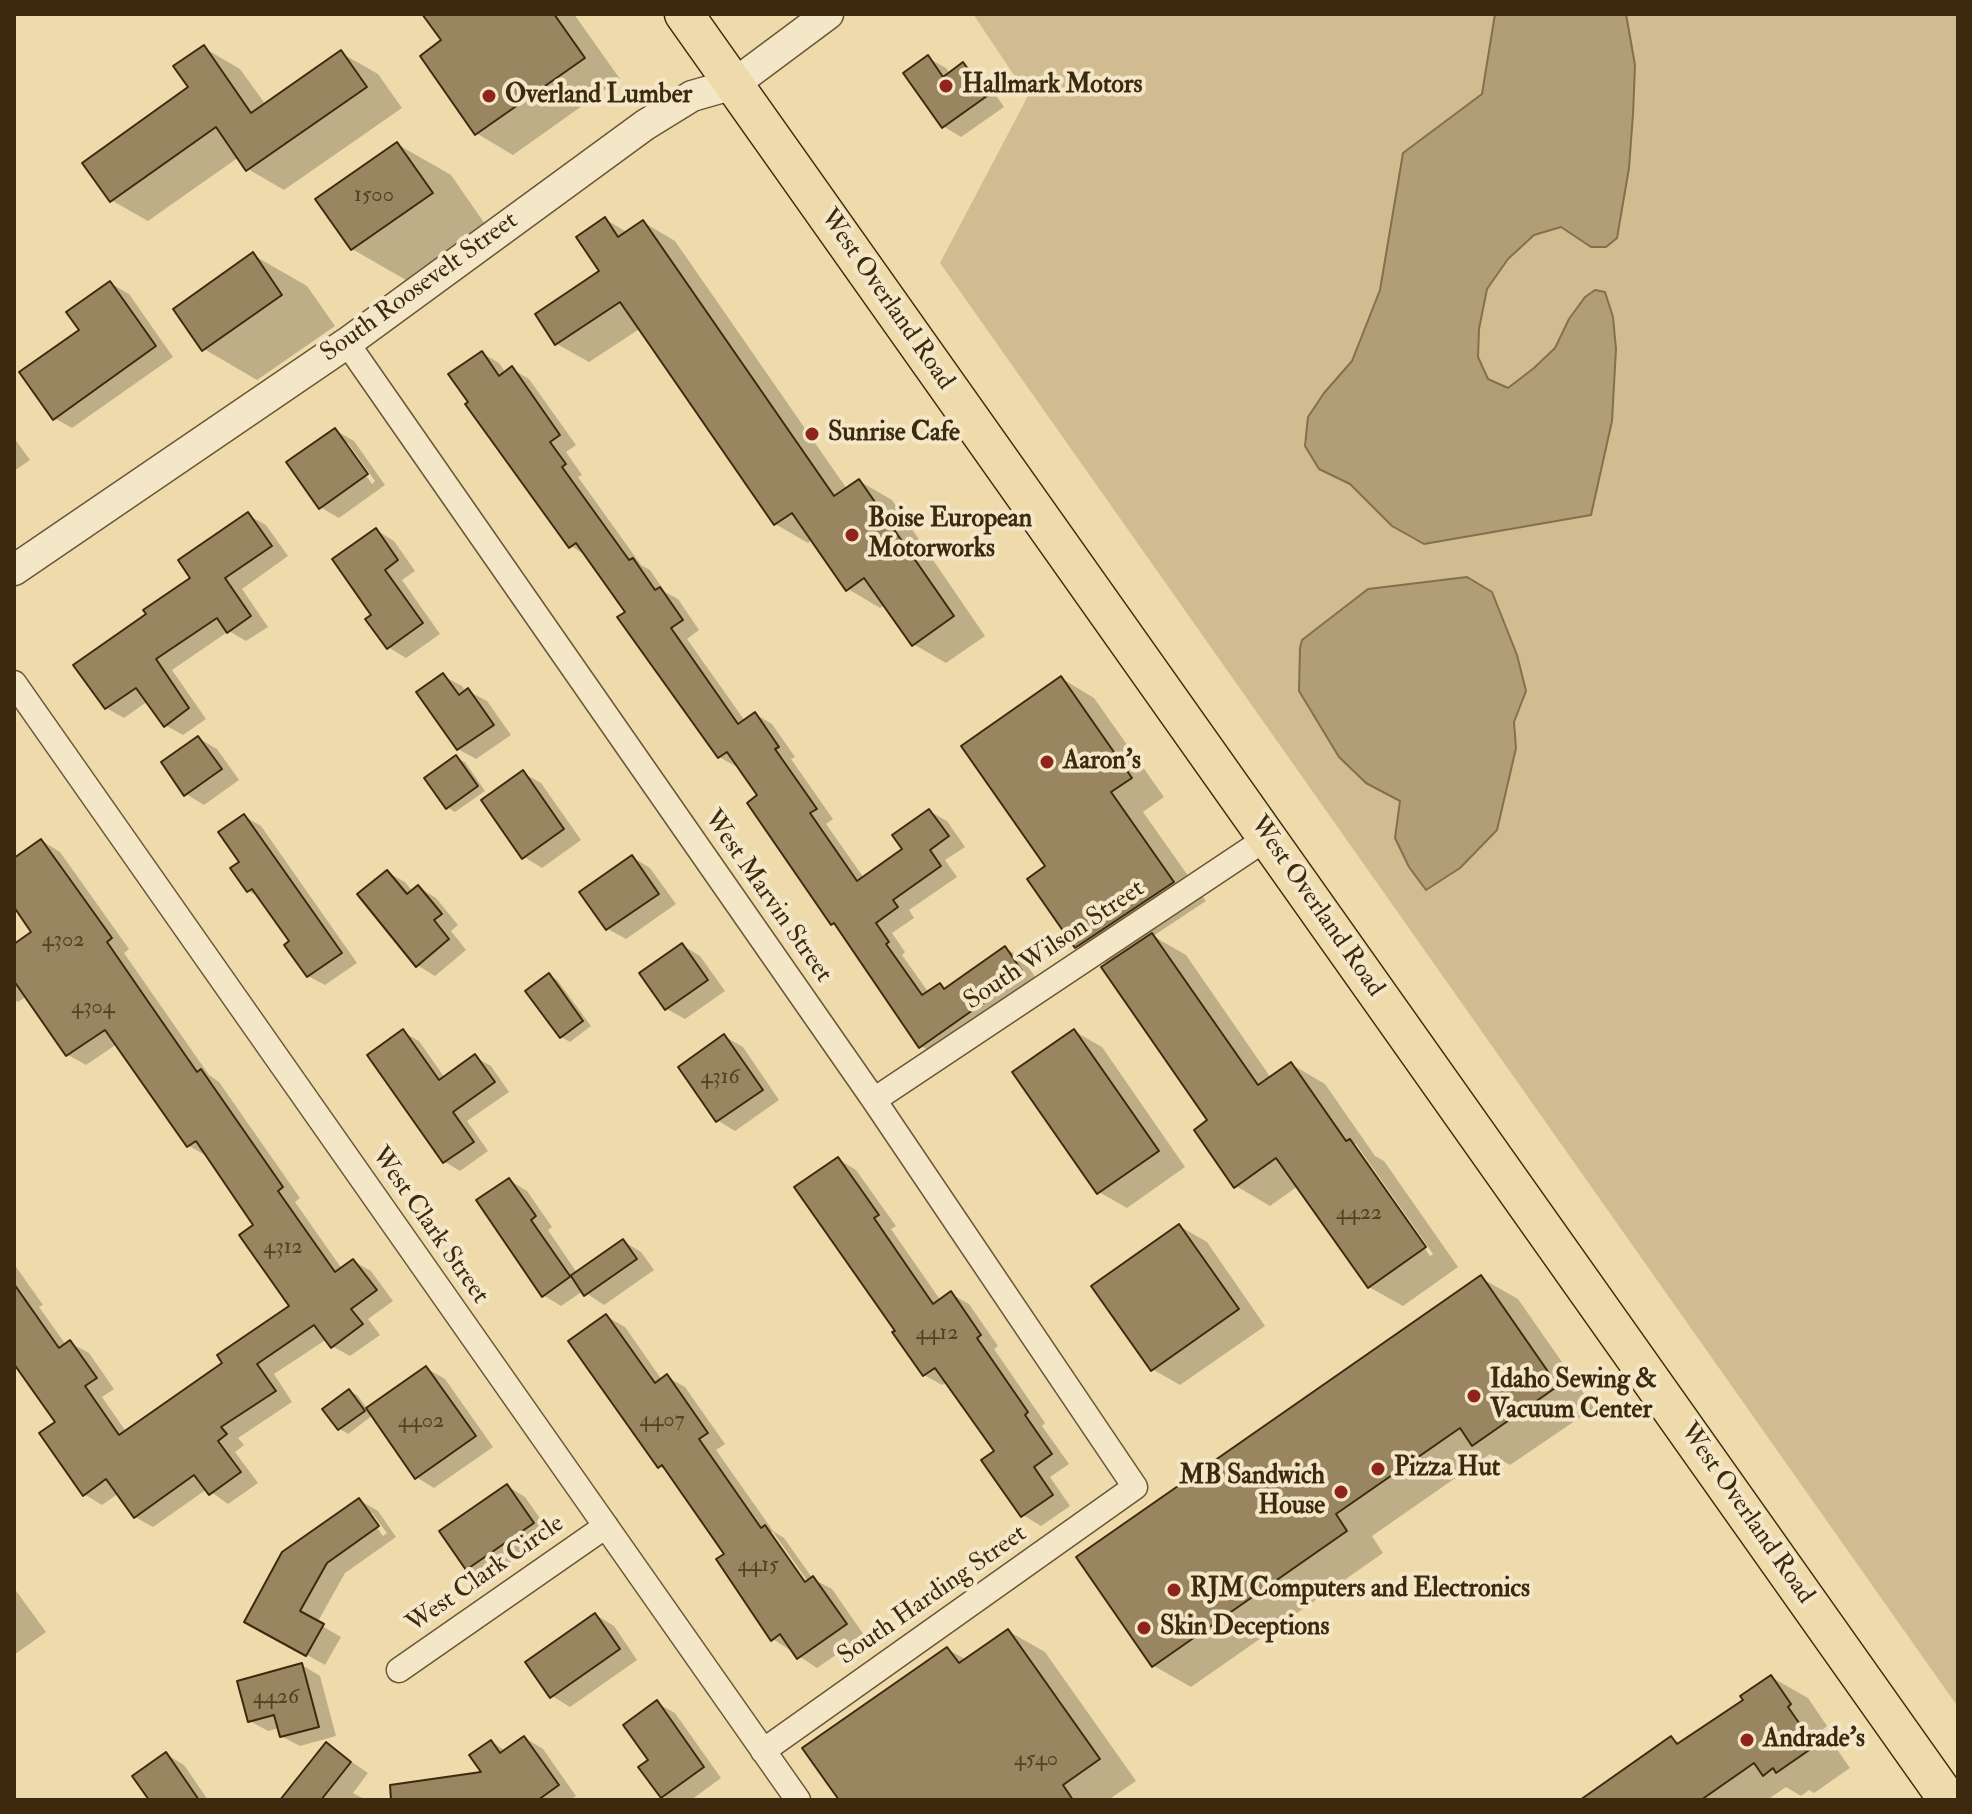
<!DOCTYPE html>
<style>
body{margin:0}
#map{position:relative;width:1972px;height:1814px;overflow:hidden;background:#eedaab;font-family:"IM FELL Double Pica",serif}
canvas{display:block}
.frame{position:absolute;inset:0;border:16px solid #3d2a0e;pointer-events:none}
</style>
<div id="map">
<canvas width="1972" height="1814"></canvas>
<div class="frame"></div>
</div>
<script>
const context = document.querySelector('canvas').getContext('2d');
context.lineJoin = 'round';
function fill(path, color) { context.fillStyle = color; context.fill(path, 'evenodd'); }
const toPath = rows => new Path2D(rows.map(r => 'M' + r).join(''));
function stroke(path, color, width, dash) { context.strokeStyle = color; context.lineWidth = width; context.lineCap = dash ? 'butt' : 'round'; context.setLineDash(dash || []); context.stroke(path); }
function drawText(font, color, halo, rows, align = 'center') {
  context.font = font + ' "IM FELL Double Pica",serif'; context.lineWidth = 8; context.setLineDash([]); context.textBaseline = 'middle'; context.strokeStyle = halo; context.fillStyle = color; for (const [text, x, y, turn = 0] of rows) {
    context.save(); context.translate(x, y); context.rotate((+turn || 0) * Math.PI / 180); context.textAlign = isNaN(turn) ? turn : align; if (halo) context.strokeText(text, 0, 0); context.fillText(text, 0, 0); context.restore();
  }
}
const green = toPath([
 [973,14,1958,14,1958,1707,940,263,1028,96]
]);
const water = toPath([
 [1495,14,1626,14,1635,65,1633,114,1629,168,1617,238,1606,247,1591,247,1561,227,1534,235,1508,259,1487,289,1479,329,1478,357,1488,379,1508,388,1534,368,1555,348,1569,319,1585,297,1595,290,1605,292,1613,317,1616,349,1612,421,1591,515,1424,544,1392,526,1350,484,1319,469,1305,446,1308,417,1324,393,1352,361,1380,290,1403,153,1482,94,1495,14],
 [1467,577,1492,592,1517,655,1526,691,1514,722,1516,748,1497,830,1460,868,1426,890,1409,867,1395,838,1400,801,1366,783,1339,757,1299,691,1300,648,1302,640,1368,589,1467,577]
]);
const shadow = toPath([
 [431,14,574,14,620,79,513,155,476,133],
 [204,48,240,69,266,105,341,53,378,74,402,108,284,190,248,169,239,157,148,221,111,200,191,88],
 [928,58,946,68,950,74,963,64,982,75,1004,107,961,137,943,126],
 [397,144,451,175,485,224,406,280,352,249],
 [605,219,628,233,643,222,675,241,847,489,859,481,892,500,985,636,946,663,913,644,885,605,880,608,848,589,813,539,808,543,775,524,641,328,589,362,557,344,602,271],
 [253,255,307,286,335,326,257,380,204,349],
 [110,283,129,294,173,357,72,428,54,418,82,330],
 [482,353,499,363,506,373,512,369,529,379,576,445,566,452,582,475,578,477,641,565,650,570,665,592,678,599,699,630,687,639,745,721,755,714,772,724,795,757,791,759,833,819,826,824,864,878,905,850,929,811,947,821,965,847,945,860,957,877,909,910,914,918,892,933,905,952,902,955,929,993,940,985,947,989,1005,948,1022,958,1040,984,938,1056,921,1046,840,928,832,923,760,796,739,765,737,767,719,757,627,612,589,557,571,546],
 [335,430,354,441,385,485,339,518,320,507],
 [343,443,348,443,375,481,372,484],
 [14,438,30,460,14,471],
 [248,515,266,525,288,556,242,589,268,627,246,641,229,631,172,670,206,719,183,735,165,725,148,701,124,718,106,708,149,614,193,579],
 [376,530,394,541,415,571,402,580,440,634,406,658,388,647,374,615],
 [443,676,462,686,466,693,468,691,487,701,511,735,476,759,458,749],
 [1061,678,1094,698,1164,797,1143,812,1206,901,1153,936,1186,955,1271,1078,1291,1064,1325,1084,1375,1156,1384,1161,1458,1267,1403,1306,1369,1287,1298,1186,1270,1206,1236,1186,1210,1121,1108,964,1077,946,1048,867],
 [1351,1144,1356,1144,1433,1254,1430,1256],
 [198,738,217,749,239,780,204,805,186,794],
 [456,758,465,762,485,791,455,812,447,807],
 [523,773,541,783,581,840,542,868,524,857],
 [244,816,261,826,357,963,325,985,308,976,292,942,261,898,248,891,242,862],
 [42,841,60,852,129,949,124,953,209,1075,219,1082,300,1198,295,1202,342,1269,353,1261,371,1271,393,1301,368,1319,380,1335,350,1356,332,1346,327,1339,274,1374,292,1402,238,1438,244,1445,235,1452,258,1483,228,1504,207,1489,153,1527,135,1517,119,1493,102,1505,84,1494,57,1422,18,1369,14,1370,14,1264,43,1305,39,1307,66,1345,70,1343,89,1353,114,1389,102,1397,127,1433,224,1363,292,1307,256,1225,207,1156,189,1146,117,1044,86,1065,68,1055,27,996,18,1002,14,1000,14,946,34,932,14,904,14,860],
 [632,857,650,868,676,904,626,939,608,929,582,892],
 [387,872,405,882,413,892,418,887,436,898,458,925,451,931,466,950,435,976,417,965],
 [682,945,700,956,725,991,685,1019,667,1009],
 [549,975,557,980,591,1026,570,1042,561,1037],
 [1074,1031,1102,1047,1185,1167,1127,1208,1099,1192],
 [403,1032,419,1041,445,1078,475,1057,491,1066,509,1092,467,1121,488,1151,460,1171,445,1162],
 [724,1036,743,1047,779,1100,735,1131,717,1120],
 [838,1159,856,1170,896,1226,891,1229,941,1301,951,1294,969,1304,998,1346,994,1349,1045,1423,1042,1426,1069,1464,1050,1477,1070,1506,1041,1526,1023,1515,996,1452,947,1382,942,1385,924,1375,897,1331],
 [509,1180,527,1191,552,1227,548,1230,577,1273,623,1241,641,1252,654,1270,604,1305,583,1291,561,1306,543,1295],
 [1179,1226,1207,1242,1265,1326,1180,1385,1152,1369],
 [1481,1278,1518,1299,1594,1408,1510,1465,1490,1454,1372,1536,1383,1553,1191,1687,1154,1666],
 [606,1316,625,1327,662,1380,667,1377,685,1387,725,1444,716,1450,773,1531,784,1538,813,1579,832,1589,864,1635,817,1668,773,1639,726,1554,669,1472,659,1466],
 [768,1532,773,1532,813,1589,809,1591],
 [426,1368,445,1379,493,1447,434,1488,416,1477,373,1415,348,1434,340,1429,325,1409,350,1391,358,1396,368,1410],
 [507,1486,525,1497,551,1534,486,1579,468,1569],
 [359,1500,378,1511,396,1537,345,1573,317,1623,341,1637,325,1665,247,1621],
 [367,1513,372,1513,387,1533,383,1536],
 [14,1588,46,1632,14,1655],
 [596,1615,614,1626,637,1660,570,1707,552,1696],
 [1008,1631,1045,1652,1136,1781,1108,1800,841,1800,947,1649,967,1660],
 [302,1665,320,1676,336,1736,300,1746,281,1736,279,1728,268,1731,250,1721],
 [1771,1677,1808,1698,1827,1726,1823,1729,1850,1768,1814,1793,1809,1790,1801,1796,1786,1787,1767,1800,1609,1800,1671,1738,1681,1744,1745,1701],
 [657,1703,675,1713,721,1778,691,1800,669,1800,663,1796,651,1761],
 [525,1738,543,1749,576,1796,570,1800,503,1800,492,1742,506,1751],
 [326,1744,368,1773,353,1793,366,1800,295,1800],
 [166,1754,184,1765,208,1800,151,1800]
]);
const building = toPath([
 [422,14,554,14,585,58,475,135,420,56,441,40,422,14],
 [204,45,251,113,341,50,367,87,246,171,216,127,110,202,82,163,188,87,173,66,204,45],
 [928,55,943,77,963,62,987,96,942,128,903,73,928,55],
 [397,142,433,193,351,250,315,199,397,142],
 [605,217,618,237,643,220,834,496,859,479,954,616,912,646,864,578,846,591,792,513,774,525,620,302,555,345,535,314,599,271,576,237,605,217],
 [253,252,282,295,202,351,173,309,253,252],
 [110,281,156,346,53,420,19,372,79,330,66,312,110,281],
 [482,351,499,376,512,366,560,435,550,442,566,464,562,467,629,560,633,558,655,590,660,587,683,620,671,628,738,724,755,712,779,747,775,749,817,809,810,813,857,881,902,849,892,835,929,809,949,836,930,850,941,866,893,900,898,907,876,923,889,942,886,944,922,995,940,983,944,989,1005,946,1024,974,919,1048,834,923,831,925,747,803,757,795,727,752,718,758,617,617,625,612,576,543,569,548,465,404,468,402,448,374,482,351],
 [335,428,368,474,319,509,286,462,335,428],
 [248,512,272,546,225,578,251,616,227,633,217,618,156,659,189,708,164,727,136,688,105,709,73,665,146,614,143,610,190,578,178,560,248,512],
 [376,528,398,560,385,570,423,623,387,649,365,619,371,615,332,559,376,528],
 [443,673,459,695,468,688,494,725,457,750,416,692,443,673],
 [1061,676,1132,778,1111,792,1174,882,1075,948,1027,879,1045,866,961,746,1061,676],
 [198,736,222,769,184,796,161,762,198,736],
 [456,755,478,786,446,809,424,778,456,755],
 [523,770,564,829,522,859,481,800,523,770],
 [244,814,342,953,307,977,284,945,289,941,252,889,247,892,230,868,239,862,218,832,244,814],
 [41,839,112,938,107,942,147,1000,197,1072,201,1069,283,1187,278,1191,335,1272,353,1259,377,1290,351,1309,363,1324,331,1348,314,1325,257,1364,276,1391,221,1427,227,1434,218,1441,241,1472,209,1495,194,1475,134,1518,106,1479,83,1496,39,1433,55,1422,14,1364,14,1284,59,1348,70,1340,97,1378,85,1386,119,1435,222,1363,217,1355,289,1306,239,1235,253,1225,196,1141,187,1147,105,1030,66,1056,14,981,14,944,31,932,14,907,14,858,41,839],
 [632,855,659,894,606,930,579,892,632,855],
 [387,870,407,894,418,885,442,914,434,920,449,939,416,967,357,894,387,870],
 [1152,933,1258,1085,1291,1062,1346,1141,1350,1139,1426,1247,1368,1288,1276,1158,1234,1188,1194,1130,1207,1120,1101,967,1152,933],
 [682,943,708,980,665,1010,639,973,682,943],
 [549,973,583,1021,560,1038,525,991,549,973],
 [403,1029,439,1080,475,1054,495,1082,453,1112,474,1142,443,1163,367,1055,403,1029],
 [1074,1029,1159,1151,1097,1194,1012,1072,1074,1029],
 [724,1034,763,1090,716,1122,678,1067,724,1034],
 [838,1157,879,1215,874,1218,933,1304,951,1291,981,1335,977,1338,1028,1412,1025,1415,1052,1454,1034,1467,1053,1495,1021,1517,981,1460,994,1451,935,1368,923,1376,892,1332,895,1331,794,1187,838,1157],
 [509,1178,536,1216,531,1220,570,1276,623,1239,637,1259,584,1296,571,1276,542,1297,476,1200,509,1178],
 [1179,1224,1239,1309,1151,1371,1091,1286,1179,1224],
 [1481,1275,1558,1386,1472,1446,1460,1428,1336,1514,1347,1531,1152,1667,1076,1557,1481,1275],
 [606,1314,655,1383,667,1374,708,1433,699,1439,761,1528,765,1525,805,1582,813,1576,847,1624,797,1659,780,1634,771,1641,716,1559,724,1554,662,1465,658,1468,568,1341,606,1314],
 [426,1366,476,1436,415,1479,366,1408,426,1366],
 [349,1389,365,1411,338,1430,322,1409,349,1389],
 [507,1484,534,1523,466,1570,439,1531,507,1484],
 [359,1498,379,1526,327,1563,300,1611,324,1624,306,1656,244,1622,282,1552,359,1498],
 [595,1613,620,1649,550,1698,525,1662,595,1613],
 [1008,1629,1100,1759,1063,1785,1073,1800,839,1800,802,1748,947,1647,959,1663,1008,1629],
 [302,1663,319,1727,280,1737,274,1715,248,1722,237,1681,302,1663],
 [1771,1675,1791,1704,1788,1707,1815,1746,1776,1773,1773,1768,1763,1776,1754,1763,1701,1800,1580,1800,1671,1736,1677,1744,1743,1700,1740,1696,1771,1675],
 [657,1700,704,1767,661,1798,638,1767,648,1760,623,1725,657,1700],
 [524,1736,559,1785,538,1800,391,1800,390,1785,481,1772,469,1755,491,1740,500,1753,524,1736],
 [326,1742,351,1762,321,1800,280,1800,326,1742],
 [166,1752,199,1800,149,1800,132,1776,166,1752]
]);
const minor = toPath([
 [347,343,874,1100,1135,1487,763,1751],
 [14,683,798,1800],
 [874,1100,1267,838],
 [399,1670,606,1526]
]);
const tertiary = toPath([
 [14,570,347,343,645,125,692,96,734,84,828,14]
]);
const primary = toPath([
 [684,14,1948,1800]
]);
const markers = [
 [946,86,8,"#8f2418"],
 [489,96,8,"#8f2418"],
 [812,434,8,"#8f2418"],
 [852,535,8,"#8f2418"],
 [1047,762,8,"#8f2418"],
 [1474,1396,8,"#8f2418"],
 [1378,1469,8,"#8f2418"],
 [1341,1492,8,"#8f2418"],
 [1174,1590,8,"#8f2418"],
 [1144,1628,8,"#8f2418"],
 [1747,1740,8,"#8f2418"]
];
const numberNames = [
 ["1500",374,196],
 ["4302",63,941],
 ["4304",93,1008],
 ["4316",720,1078],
 ["4422",1359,1214],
 ["4312",283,1248],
 ["4412",937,1334],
 ["4407",662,1421],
 ["4402",421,1422],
 ["4415",758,1566],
 ["4426",276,1698],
 ["4540",1036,1760]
];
const poiNames = [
 ["Hallmark Motors",962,86],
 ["Overland Lumber",505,96],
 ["Sunrise Cafe",828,434],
 ["Boise European",868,520],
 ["Motorworks",868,550],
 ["Aaron's",1063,762],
 ["Idaho Sewing &",1490,1381],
 ["Vacuum Center",1490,1411],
 ["Pizza Hut",1394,1469],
 ["MB Sandwich",1325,1477,"right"],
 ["House",1325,1507,"right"],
 ["RJM Computers and Electronics",1190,1590],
 ["Skin Deceptions",1160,1628],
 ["Andrade's",1763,1740]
];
const streetNames = [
 ["South Roosevelt Street",420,288,-36],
 ["West Overland Road",886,300,55],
 ["West Marvin Street",767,897,55],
 ["West Overland Road",1316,907,55],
 ["South Wilson Street",1055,946,-34],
 ["West Clark Street",429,1226,55],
 ["West Overland Road",1746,1514,55],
 ["West Clark Circle",486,1575,-35],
 ["South Harding Street",933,1596,-35]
];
fill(green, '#d0bc90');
fill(water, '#b29e76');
stroke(water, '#83704c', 2);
fill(shadow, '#0003');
fill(building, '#998660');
stroke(building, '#3d2a0e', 2);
stroke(minor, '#695635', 27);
stroke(tertiary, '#695635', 33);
stroke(primary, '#3d2a0e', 41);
stroke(minor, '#f4e7c8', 24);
stroke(tertiary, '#f4e7c8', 30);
stroke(primary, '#eedaab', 38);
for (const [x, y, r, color] of markers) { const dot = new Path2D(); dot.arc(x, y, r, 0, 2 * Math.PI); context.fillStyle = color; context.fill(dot); stroke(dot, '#f4e7c8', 3); }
drawText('22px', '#544122', null, numberNames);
drawText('bold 26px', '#3d2a0e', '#f4e7c8', poiNames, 'left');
drawText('26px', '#3d2a0e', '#f4e7c8', streetNames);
</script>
